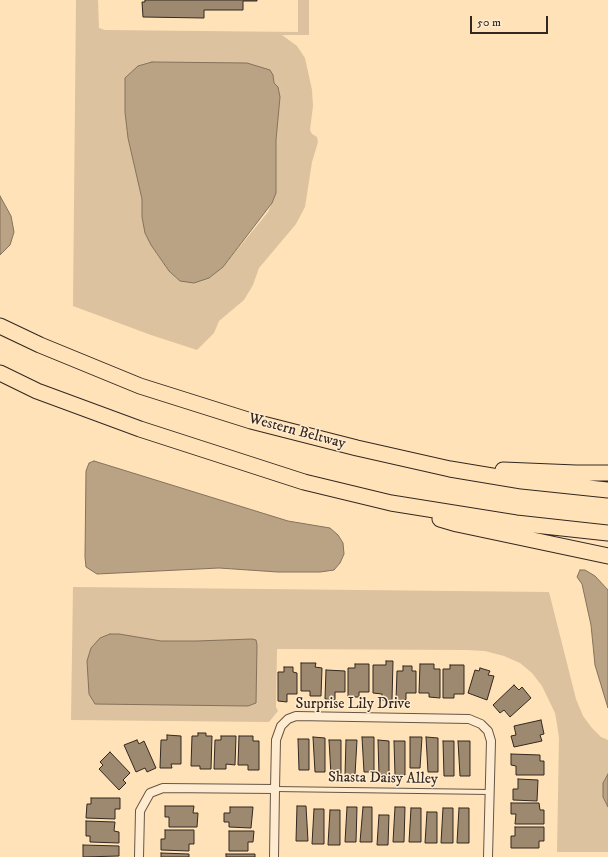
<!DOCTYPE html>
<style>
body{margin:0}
#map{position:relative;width:608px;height:857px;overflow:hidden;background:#ffe2b7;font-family:"IM FELL DW Pica",serif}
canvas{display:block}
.scale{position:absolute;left:470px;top:16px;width:78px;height:18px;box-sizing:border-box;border:2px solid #332821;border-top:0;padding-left:5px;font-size:12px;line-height:14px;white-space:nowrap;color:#332821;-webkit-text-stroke:3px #ffecd0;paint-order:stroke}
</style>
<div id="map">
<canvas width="608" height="857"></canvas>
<div class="scale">50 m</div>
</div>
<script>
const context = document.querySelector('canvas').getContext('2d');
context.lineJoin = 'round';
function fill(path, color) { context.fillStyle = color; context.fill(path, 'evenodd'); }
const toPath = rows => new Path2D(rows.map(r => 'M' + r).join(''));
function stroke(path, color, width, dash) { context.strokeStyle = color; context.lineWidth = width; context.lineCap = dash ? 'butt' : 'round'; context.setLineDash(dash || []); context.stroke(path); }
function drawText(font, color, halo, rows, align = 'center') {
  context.font = font + ' "IM FELL DW Pica",serif'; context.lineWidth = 3; context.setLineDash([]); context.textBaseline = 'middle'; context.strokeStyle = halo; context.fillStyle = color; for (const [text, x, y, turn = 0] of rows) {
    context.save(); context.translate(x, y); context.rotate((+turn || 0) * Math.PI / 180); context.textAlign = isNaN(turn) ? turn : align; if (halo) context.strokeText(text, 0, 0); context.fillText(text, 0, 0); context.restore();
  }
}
const green = toPath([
 [76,0,98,0,99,28,105,30,298,32,298,0,309,0,309,35,282,35,297,46,305,58,312,90,313,106,310,130,312,134,317,137,318,142,312,162,305,207,296,224,259,268,253,285,244,300,219,321,214,333,197,350,151,335,73,306],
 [273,75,274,83,280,97,276,140,276,193,268,212,223,267,180,281,169,271,151,245,142,217,142,199,128,138,125,112,125,88],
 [73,587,549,592,576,699,583,716,592,728,601,737,608,740,608,852,557,852,559,738,557,724,555,713,542,686,532,673,520,663,504,656,485,651,466,650,277,649,276,707,278,711,269,722,71,720]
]);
const water = toPath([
 [152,62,247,63,270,70,273,75,274,83,278,87,280,97,276,140,276,193,272,203,223,267,209,278,194,283,180,281,169,271,151,245,145,233,142,217,142,199,128,138,125,112,125,78,138,66,152,62],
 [0,196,11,216,14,232,10,245,0,255,0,196],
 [94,461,288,521,330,528,338,535,343,543,344,554,340,563,334,570,320,572,278,572,219,568,97,574,86,567,85,557,86,471,89,463,94,461],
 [580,570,585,570,595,576,608,590,608,708,595,665,591,625,582,584,577,577,580,570],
 [110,634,119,634,161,641,197,641,252,639,256,640,257,645,256,703,248,706,95,704,89,694,87,661,91,648,100,638,110,634],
 [608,774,608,807,603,797,603,783,608,774]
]);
const building = toPath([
 [145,0,257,0,257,1,243,1,243,10,204,10,204,18,143,17,142,2,145,2,145,0],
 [386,661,393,661,392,700,382,700,382,694,373,693,373,665,386,665,386,661],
 [301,663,316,663,315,667,322,668,321,696,310,696,310,691,301,691,301,663],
 [355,664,369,664,369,692,359,692,359,697,348,697,348,668,355,668,355,664],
 [420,664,434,664,434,669,440,669,440,698,429,697,429,693,419,693,420,664],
 [450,665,464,665,464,694,454,694,454,698,443,698,443,669,450,669,450,665],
 [403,666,412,666,412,671,416,671,416,693,406,693,406,700,396,700,397,671,403,671,403,666],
 [284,667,293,667,293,672,297,673,297,694,287,694,287,702,278,701,278,672,284,672,284,667],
 [480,668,490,671,488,675,494,676,487,700,468,693,475,670,479,671,480,668],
 [326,670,345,671,345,692,335,692,335,700,325,699,326,670],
 [514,685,519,690,522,687,531,698,510,717,504,710,500,713,493,705,514,685],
 [541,720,544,734,540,735,542,741,514,747,511,736,516,735,514,726,541,720],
 [198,733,206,733,206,736,212,736,211,769,200,769,200,766,191,766,192,736,198,736,198,733],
 [167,735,181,736,181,764,171,764,172,768,160,768,161,740,167,740,167,735],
 [221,736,236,736,235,765,226,764,226,769,214,769,215,740,221,740,221,736],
 [239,736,253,736,253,741,259,741,259,770,248,770,248,765,238,765,239,736],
 [313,737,325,738,325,772,315,772,313,737],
 [362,737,374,737,374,772,364,772,362,737],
 [410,737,422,737,420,768,410,768,410,737],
 [426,737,438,738,438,772,428,772,426,737],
 [298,739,309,739,309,770,299,770,298,739],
 [137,740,139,744,144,741,156,768,147,772,145,768,136,772,124,745,137,740],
 [329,740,341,740,341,775,331,775,329,740],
 [346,740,357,740,355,775,345,775,346,740],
 [378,740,389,741,389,775,379,775,378,740],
 [394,741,405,741,405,775,395,775,394,741],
 [443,741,454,741,454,776,444,776,443,741],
 [458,741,470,741,470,776,460,776,458,741],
 [110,752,130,773,123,780,126,783,119,790,99,769,103,765,100,762,110,752],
 [511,754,540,755,540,761,544,761,544,775,516,775,516,766,511,765,511,754],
 [518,779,538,780,537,801,513,800,513,789,518,789,518,779],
 [91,798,120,798,120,809,115,809,115,819,86,818,87,804,91,804,91,798],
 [511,803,539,803,540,810,544,810,544,824,515,824,516,814,511,814,511,803],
 [165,806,194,806,193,813,198,813,197,827,169,827,169,817,165,817,165,806],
 [297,806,306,806,308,841,296,841,297,806],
 [230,807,253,807,251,828,229,827,229,822,224,822,224,813,230,813,230,807],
 [347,807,357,807,356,842,345,842,347,807],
 [363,807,372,807,372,842,360,842,363,807],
 [395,807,405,807,404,842,393,842,395,807],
 [411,808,421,808,421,842,409,842,411,808],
 [443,808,453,808,453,843,441,843,443,808],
 [459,808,469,808,469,843,457,843,459,808],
 [314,809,324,809,324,844,312,844,314,809],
 [330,810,340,810,340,845,328,845,330,810],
 [427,812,437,812,437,843,425,843,427,812],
 [379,815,389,815,388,845,377,845,379,815],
 [86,821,115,822,114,831,119,832,119,843,90,842,90,836,86,836,86,821],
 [515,827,544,827,544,841,539,841,539,848,511,848,511,836,515,836,515,827],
 [165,830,194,830,194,844,189,844,189,851,161,850,161,839,165,839,165,830],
 [229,831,254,831,253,842,248,842,248,851,229,851,229,831],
 [83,845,119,846,119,856,83,857,83,845],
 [161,853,189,854,189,857,161,857,161,853],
 [226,854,255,854,255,857,226,857,226,854]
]);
const lane = toPath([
 [275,789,490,792]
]);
const street = toPath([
 [139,857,140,811,150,793,163,788,275,789,276,740,281,726,288,719,296,716,469,719,481,724,488,731,491,741,488,857],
 [274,857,275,789]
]);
const highway = toPath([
 [0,326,40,345,140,386,251,421,357,448,450,469,522,481,608,490],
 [0,373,37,391,140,429,304,482,391,503,516,523,608,533],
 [503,470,576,473,608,473],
 [440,519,457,524,608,556]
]);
const streetNames = [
 ["Western Beltway",297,432,15],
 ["Surprise Lily Drive",353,705],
 ["Shasta Daisy Alley",383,779,1]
];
fill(green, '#dcc29e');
fill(water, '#baa384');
stroke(water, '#84725c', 1);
fill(building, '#9d896f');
stroke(building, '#332821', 1);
stroke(lane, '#665646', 6);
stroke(street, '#665646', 10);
stroke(highway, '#332821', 17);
stroke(lane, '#ffecd0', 4);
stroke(street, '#ffecd0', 8);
stroke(highway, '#ffe2b7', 15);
drawText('15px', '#332821', '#ffecd0', streetNames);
</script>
